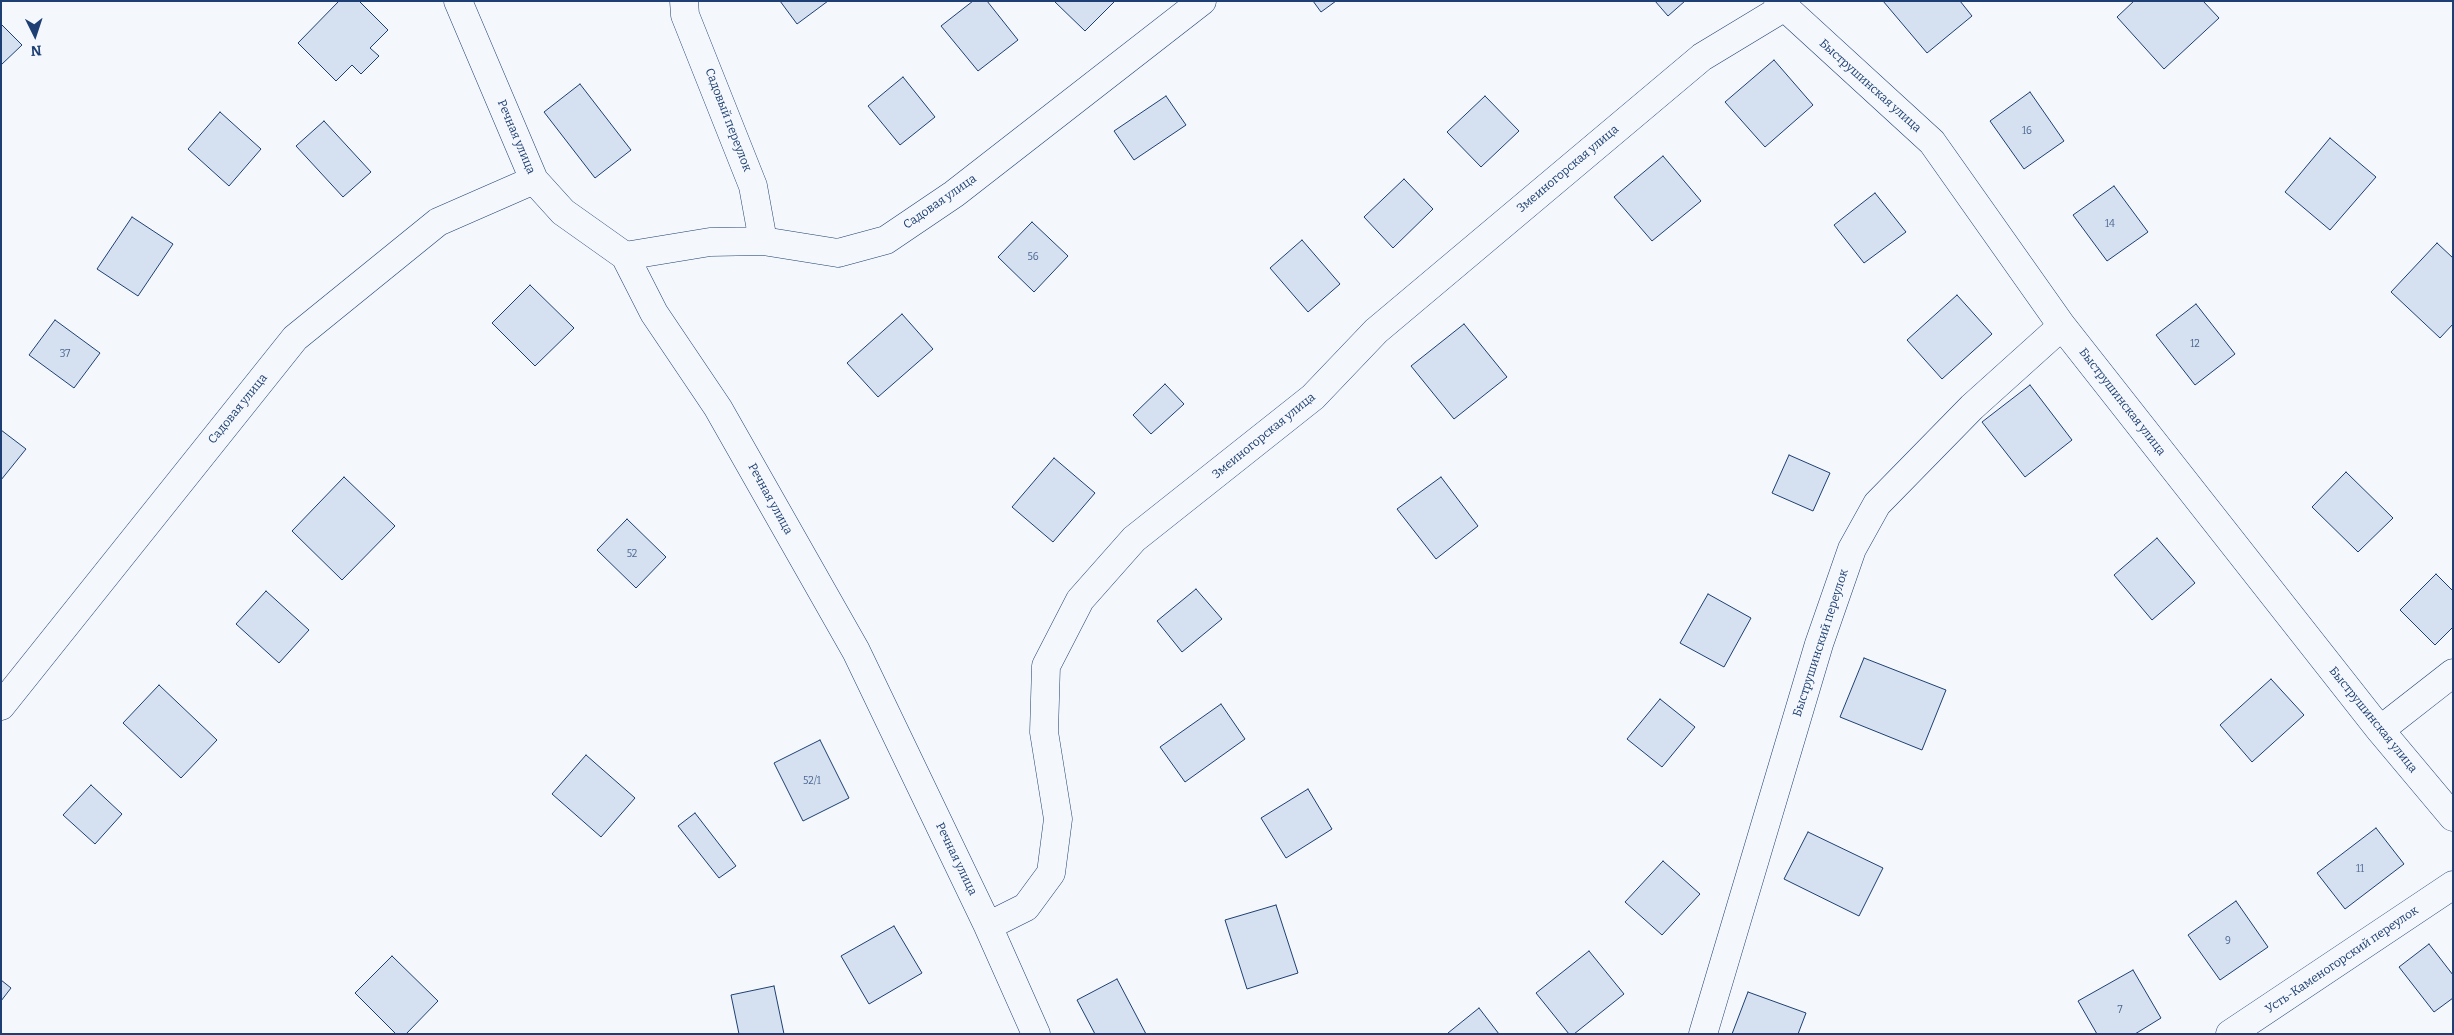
<!DOCTYPE html>
<meta charset="utf-8">
<style>
body{margin:0}
#map{position:relative;width:2454px;height:1035px;overflow:hidden;background:#f4f7fb;font-family:Bitter,serif}
canvas{display:block}
.frame{position:absolute;inset:0;border:2px solid #1d3f73;pointer-events:none}
.north{position:absolute;left:10px;top:10px;width:50px;height:50px;-webkit-text-stroke:4px #f4f7fb;paint-order:stroke;rotate:176deg;font-size:14px;font-weight:700;line-height:20px;text-align:center;color:#1d3f73}
.north::after{content:'';display:block;margin:auto;width:18px;height:22px;background:#1d3f73;clip-path:polygon(50% 0,100% 100%,50% 72%,0 100%)}
</style>
<div id="map">
<canvas width="2454" height="1035"></canvas>
<div class="frame"></div>
<div class="north">N</div>
</div>
<script>
const context = document.querySelector('canvas').getContext('2d');
context.lineJoin = 'round';
function fill(path, color) { context.fillStyle = color; context.fill(path, 'evenodd'); }
const toPath = rows => new Path2D(rows.map(r => 'M' + r).join(''));
function stroke(path, color, width, dash) { context.strokeStyle = color; context.lineWidth = width; context.lineCap = dash ? 'butt' : 'round'; context.setLineDash(dash || []); context.stroke(path); }
function drawText(font, color, halo, rows, align = 'center') {
  context.font = font + ' Bitter,serif'; context.lineWidth = 4; context.setLineDash([]); context.textBaseline = 'middle'; context.strokeStyle = halo; context.fillStyle = color; for (const [text, x, y, turn = 0] of rows) {
    context.save(); context.translate(x, y); context.rotate((+turn || 0) * Math.PI / 180); context.textAlign = isNaN(turn) ? turn : align; if (halo) context.strokeText(text, 0, 0); context.fillText(text, 0, 0); context.restore();
  }
}
const building = toPath([
 [339,1,359,1,388,30,370,48,379,56,361,74,352,65,336,81,298,43,339,1],
 [780,1,828,1,797,24,780,1],
 [973,1,987,1,1018,40,978,71,941,26,973,1],
 [1054,1,1115,1,1085,31,1054,1],
 [1313,1,1336,1,1321,12,1313,1],
 [1655,1,1685,1,1668,16,1655,1],
 [1883,1,1960,1,1972,16,1927,53,1883,1],
 [2134,1,2203,1,2219,18,2164,69,2117,17,2134,1],
 [1,24,22,45,1,65,1,24],
 [1774,60,1813,105,1765,147,1725,102,1774,60],
 [903,77,935,117,900,145,868,106,903,77],
 [580,84,631,150,595,178,544,112,580,84],
 [2030,92,2064,141,2024,169,1990,121,2030,92],
 [1166,96,1186,125,1134,160,1114,131,1166,96],
 [1485,96,1519,131,1481,167,1447,132,1485,96],
 [220,112,261,149,229,186,188,149,220,112],
 [324,121,371,172,343,197,296,146,324,121],
 [2330,138,2376,177,2330,230,2285,192,2330,138],
 [1663,156,1701,201,1652,241,1614,197,1663,156],
 [1404,179,1433,209,1393,248,1364,217,1404,179],
 [2114,186,2148,232,2107,261,2073,215,2114,186],
 [1875,193,1906,232,1864,263,1834,225,1875,193],
 [132,217,173,244,138,296,97,269,132,217],
 [1032,222,1068,256,1034,292,998,257,1032,222],
 [1302,240,1340,284,1308,312,1270,268,1302,240],
 [2437,243,2453,258,2453,324,2440,338,2391,292,2437,243],
 [530,285,574,328,535,366,492,323,530,285],
 [1957,295,1992,334,1942,379,1907,340,1957,295],
 [2196,304,2235,354,2195,385,2156,335,2196,304],
 [902,314,933,349,878,397,847,363,902,314],
 [55,320,100,353,74,388,29,355,55,320],
 [1464,324,1507,377,1454,419,1411,366,1464,324],
 [1165,384,1184,404,1151,434,1133,415,1165,384],
 [2030,385,2072,440,2025,477,1982,422,2030,385],
 [1,430,26,449,1,480,1,430],
 [1789,455,1830,473,1813,511,1772,493,1789,455],
 [1054,458,1095,493,1053,542,1012,507,1054,458],
 [2346,472,2393,518,2358,552,2312,507,2346,472],
 [344,477,395,526,342,580,292,531,344,477],
 [1441,477,1478,526,1436,559,1397,509,1441,477],
 [627,519,666,557,636,588,597,550,627,519],
 [2157,538,2195,583,2152,620,2114,575,2157,538],
 [2436,574,2453,591,2453,627,2435,645,2400,610,2436,574],
 [1196,589,1222,619,1182,652,1157,621,1196,589],
 [266,591,309,630,279,663,236,624,266,591],
 [1708,594,1751,618,1724,667,1680,643,1708,594],
 [1864,658,1946,690,1922,750,1840,717,1864,658],
 [2271,679,2304,715,2252,762,2220,725,2271,679],
 [159,685,217,740,181,778,123,723,159,685],
 [1660,699,1695,727,1662,767,1627,739,1660,699],
 [1221,704,1245,739,1185,782,1160,747,1221,704],
 [820,740,849,798,803,821,774,763,820,740],
 [586,755,635,798,601,837,552,794,586,755],
 [91,785,122,814,95,844,63,815,91,785],
 [1308,789,1332,829,1286,858,1261,818,1308,789],
 [695,813,736,866,719,878,678,826,695,813],
 [2376,828,2404,864,2345,909,2317,873,2376,828],
 [1808,832,1883,868,1859,916,1784,879,1808,832],
 [1663,861,1700,894,1662,935,1625,902,1663,861],
 [2236,901,2268,947,2220,980,2188,935,2236,901],
 [1276,905,1298,973,1247,989,1225,920,1276,905],
 [894,926,922,973,869,1004,841,956,894,926],
 [2429,944,2453,975,2453,998,2434,1012,2399,967,2429,944],
 [1589,951,1624,994,1574,1034,1569,1034,1536,993,1589,951],
 [392,956,438,1001,406,1034,396,1034,355,993,392,956],
 [2133,970,2161,1018,2135,1034,2097,1034,2078,1001,2133,970],
 [1117,979,1146,1034,1095,1034,1077,1000,1117,979],
 [1,980,11,988,1,1001,1,980],
 [774,986,784,1034,739,1034,731,995,774,986],
 [1748,992,1806,1013,1798,1034,1732,1034,1748,992],
 [1479,1008,1499,1034,1448,1034,1448,1033,1479,1008]
]);
const minor = toPath([
 [458,1,534,180,563,212,625,256,654,313,718,408,856,651,988,926,1036,1034],
 [684,1,685,15,753,186,763,241],
 [1778,1,1932,142,2062,326,2380,730,2453,817],
 [625,256,710,242,763,241,838,253,886,240,954,194,1202,1],
 [1,706,295,338,438,222,534,180],
 [2380,730,2453,673],
 [988,926,1026,907,1051,873,1058,819,1044,732,1046,666,1080,600,1134,539,1313,397,1376,331,1702,57,1783,8],
 [1703,1034,1819,644,1852,549,1877,504,1972,407,2062,326],
 [2230,1034,2453,885]
]);
const numberNames = [
 ["16",2027,131],
 ["14",2110,224],
 ["56",1033,257],
 ["12",2195,344],
 ["37",65,354],
 ["52",632,554],
 ["52/1",812,781],
 ["11",2360,869],
 ["9",2228,941],
 ["7",2120,1010]
];
const streetNames = [
 ["Быструшинская улица",1870,86,42],
 ["Садовый переулок",728,120,69],
 ["Речная улица",516,137,67],
 ["Змеиногорская улица",1568,169,-40],
 ["Садовая улица",940,202,-35],
 ["Быструшинская улица",2122,402,52],
 ["Садовая улица",238,409,-51],
 ["Змеиногорская улица",1264,436,-39],
 ["Речная улица",770,499,61],
 ["Быструшинский переулок",1821,643,-72],
 ["Быструшинская улица",2373,720,51],
 ["Речная улица",956,859,64],
 ["Усть-Каменогорский переулок",2342,960,-34]
];
fill(building, '#d5e0f0');
stroke(building, '#1d3f73', 1);
stroke(minor, '#1d3f73', 29);
stroke(minor, '#f4f7fb', 28);
drawText('10px', '#4b6792', null, numberNames);
drawText('12px', '#1d3f73', '#f4f7fb', streetNames);
</script>
